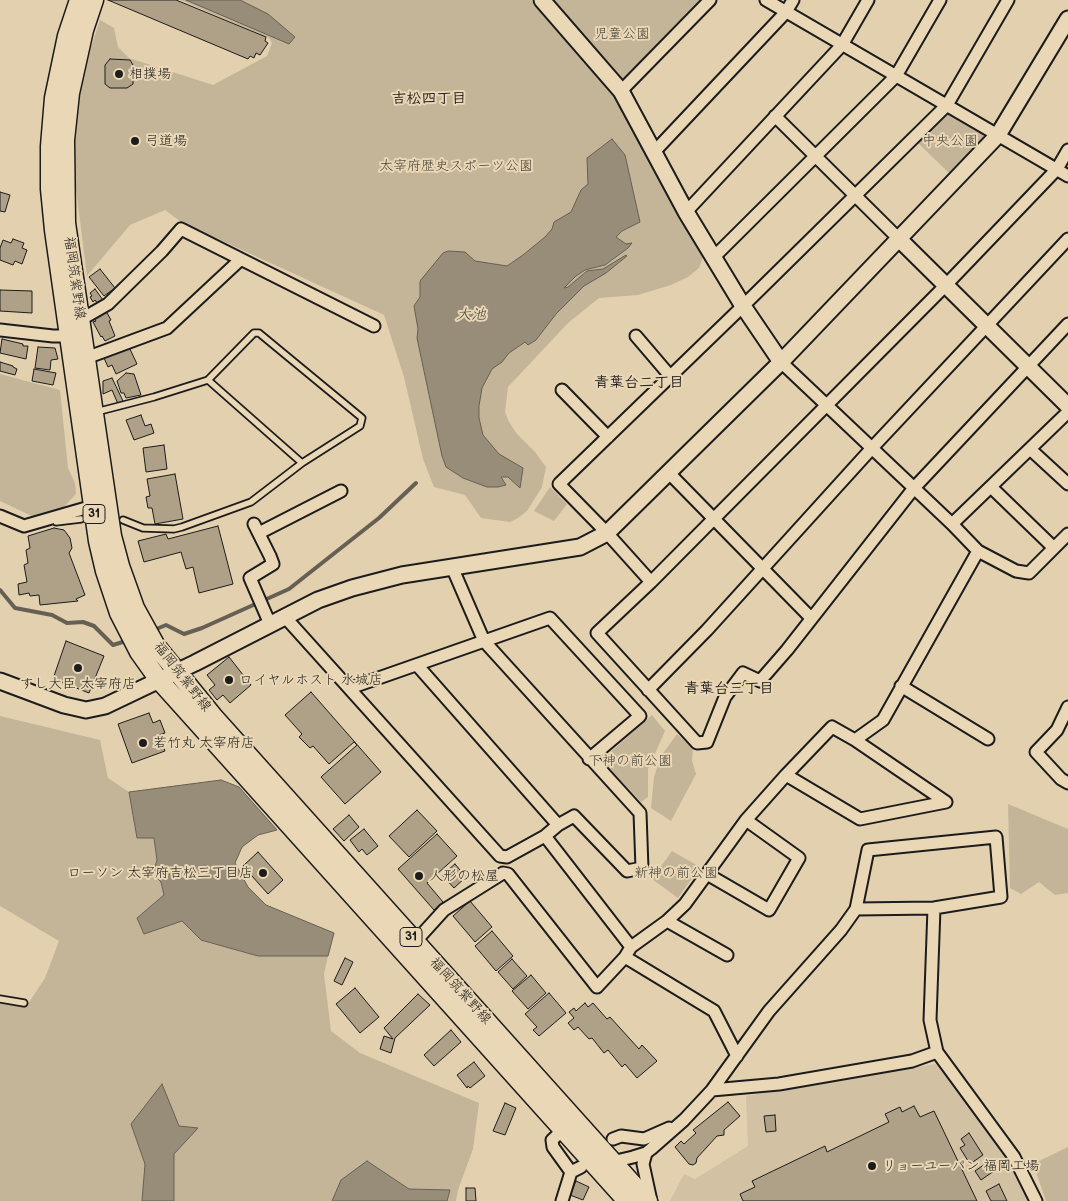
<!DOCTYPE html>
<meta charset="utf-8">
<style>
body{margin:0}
canvas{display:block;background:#e2d0af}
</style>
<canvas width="1068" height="1201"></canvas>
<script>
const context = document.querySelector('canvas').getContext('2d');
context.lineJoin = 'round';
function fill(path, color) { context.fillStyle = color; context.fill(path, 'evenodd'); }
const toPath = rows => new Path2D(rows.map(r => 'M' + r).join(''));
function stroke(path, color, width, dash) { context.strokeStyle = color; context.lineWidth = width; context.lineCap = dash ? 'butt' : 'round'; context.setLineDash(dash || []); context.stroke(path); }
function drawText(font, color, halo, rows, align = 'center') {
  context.font = font + ' "Balsamiq Sans","Klee One",sans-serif'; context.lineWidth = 4; context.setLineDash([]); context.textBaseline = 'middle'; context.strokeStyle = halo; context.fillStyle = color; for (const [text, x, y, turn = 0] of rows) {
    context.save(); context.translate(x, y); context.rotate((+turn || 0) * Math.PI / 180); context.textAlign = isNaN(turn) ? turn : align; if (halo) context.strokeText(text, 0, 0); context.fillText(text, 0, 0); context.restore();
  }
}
const built = toPath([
 [936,1064,994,1136,1028,1201,670,1201,684,1174,695,1179,748,1146,746,1096]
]);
const green = toPath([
 [180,0,531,0,614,91,704,254,699,268,688,277,671,285,638,295,599,298,568,323,508,387,505,412,509,422,517,434,535,452,546,467,542,487,527,511,518,518,510,522,481,518,465,495,434,487,423,459,404,377,384,315,181,222,165,210,130,225,87,276,75,181,75,121,84,68,100,20,114,28,118,47,129,58,213,85,267,56,272,43,269,38],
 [548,0,704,0,621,85],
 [944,114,948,114,982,130,985,142,950,174,916,141],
 [0,374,60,390,68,468,75,483,76,494,64,507,49,517,36,518,0,501],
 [550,487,567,504,554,521,534,511],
 [652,715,665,731,648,769,648,797,641,802,605,763,605,757],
 [0,716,100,740,108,778,129,792,137,838,154,837,157,860,153,874,161,882,164,896,137,918,183,921,201,940,258,956,328,956,324,974,331,1031,360,1053,479,1103,473,1149,458,1190,456,1201,447,1201,449,1190,409,1189,367,1161,341,1180,332,1201,174,1201,174,1154,197,1128,131,1124,145,1164,142,1201,0,1201,0,997,28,1004,45,978,59,941,0,906],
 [677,734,693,748,692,761,696,774,671,821,651,808,654,777,661,756],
 [1008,804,1068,829,1068,893,1055,895,1039,882,1021,894,1010,888],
 [672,851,700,867,678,898,652,879],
 [1068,1147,1068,1201,1046,1201,1036,1172,1037,1162]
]);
const water = toPath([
 [186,0,240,0,268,14,295,37,289,44,186,0],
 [612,139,625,155,640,222,622,231,616,237,626,244,632,243,628,248,605,265,585,270,576,276,564,288,568,287,587,271,603,269,626,255,627,256,606,273,584,286,556,314,536,340,528,345,525,342,509,353,502,362,492,369,482,388,479,406,479,418,483,435,499,454,523,468,520,488,508,477,501,477,506,485,498,487,487,487,463,478,446,467,442,456,417,338,418,329,414,306,420,297,420,281,443,253,448,251,465,252,475,261,507,266,523,255,545,237,552,229,554,222,571,212,581,190,588,184,587,158,612,139],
 [221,780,239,787,277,830,258,835,242,847,235,863,248,887,266,905,334,933,328,956,258,956,201,940,182,921,144,934,137,918,164,895,161,882,153,874,157,860,154,838,137,838,129,792,221,780],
 [162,1084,179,1126,198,1128,174,1154,174,1201,142,1201,145,1164,131,1124,162,1084],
 [367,1161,409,1189,450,1190,447,1201,332,1201,341,1180,367,1161]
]);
const stream = toPath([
 [0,590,15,608,52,615,67,623,83,622,94,626,113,645,129,640],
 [154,630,166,625,184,634,202,628,289,589,379,518,416,483]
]);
const building = toPath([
 [108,0,176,0,266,37,265,41,268,43,260,55,256,53,254,58,250,56,248,59,108,0],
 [110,59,130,60,133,65,133,84,127,88,110,88,105,84,105,65,110,59],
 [0,192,10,195,5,212,0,211,0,192],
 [13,239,24,243,22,248,27,250,22,264,15,261,13,265,0,260,0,248,3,240,11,243,13,239],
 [100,269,115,288,104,296,89,277,100,269],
 [95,289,103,300,98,304,95,300,93,302,90,297,92,296,90,293,95,289],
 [0,290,32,291,32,313,0,311,0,290],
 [106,311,111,320,109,321,115,336,105,341,102,336,101,337,93,322,96,321,94,318,106,311],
 [2,339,23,344,23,346,28,346,26,359,0,353,2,339],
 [38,347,55,348,58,359,51,360,50,370,35,368,38,347],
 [129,347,137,364,116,374,112,365,108,367,104,358,129,347],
 [0,362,13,366,13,367,17,369,15,375,0,371,0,362],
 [34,369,56,373,53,385,32,381,34,369],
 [126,373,134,374,141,395,126,398,124,393,121,393,117,381,126,373],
 [112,378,123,401,118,404,112,390,103,394,103,381,112,378],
 [141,415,145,426,151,424,154,433,134,440,126,420,141,415],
 [164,445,167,469,146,472,143,448,164,445],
 [175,474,183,519,155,524,152,508,148,508,146,497,150,496,147,479,175,474],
 [218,526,233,584,199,593,193,567,186,569,181,552,144,562,138,541,166,534,168,539,218,526],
 [54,528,64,530,70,538,72,548,69,553,85,595,76,599,78,601,40,605,39,595,30,596,29,593,19,595,18,584,27,582,24,565,28,563,26,550,30,548,28,536,54,528],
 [66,641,104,656,89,693,53,679,66,641],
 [229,657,251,685,230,703,223,695,217,700,209,690,215,685,207,675,229,657],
 [311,692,381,772,345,804,321,777,357,745,354,742,329,764,313,746,310,748,299,737,302,734,285,715,311,692],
 [149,713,153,723,160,720,165,733,159,735,165,751,132,763,118,724,149,713],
 [417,810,437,831,409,857,389,836,417,810],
 [349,815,359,827,344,841,333,829,349,815],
 [364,829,378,846,367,855,362,849,359,852,350,840,364,829],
 [437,834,457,856,427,883,443,902,434,910,398,869,437,834],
 [258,852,283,880,268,894,243,866,258,852],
 [455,864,466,877,454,888,442,875,455,864],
 [470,901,492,927,475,942,453,916,470,901],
 [492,931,513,956,496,971,475,946,492,931],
 [345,958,353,962,342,985,334,981,345,958],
 [512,959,527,976,513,989,498,972,512,959],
 [531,975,546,993,528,1009,512,991,531,975],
 [355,988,379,1017,360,1033,336,1004,355,988],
 [549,993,566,1013,539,1036,533,1030,537,1027,525,1014,549,993],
 [418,994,430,1005,395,1038,391,1053,380,1049,384,1036,393,1039,384,1028,418,994],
 [585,1003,588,1007,593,1003,607,1019,610,1017,639,1049,642,1045,657,1061,637,1078,625,1064,622,1067,608,1050,604,1053,592,1038,589,1039,578,1027,574,1030,568,1023,574,1018,569,1012,574,1008,576,1011,585,1003],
 [451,1030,461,1042,434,1066,424,1055,451,1030],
 [474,1062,485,1076,470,1088,468,1086,467,1088,457,1075,474,1062],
 [728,1102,740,1116,724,1130,724,1135,717,1136,697,1158,696,1163,693,1165,689,1164,675,1147,681,1141,684,1144,696,1133,693,1130,728,1102],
 [505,1103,516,1108,505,1135,493,1131,505,1103],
 [914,1106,920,1117,934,1111,977,1201,743,1201,740,1194,755,1187,752,1181,825,1146,827,1152,889,1122,885,1114,900,1107,902,1112,914,1106],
 [775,1115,776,1131,766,1132,764,1116,775,1115],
 [969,1133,983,1155,970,1164,960,1148,965,1145,961,1139,969,1133],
 [988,1162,994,1171,981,1180,975,1171,988,1162],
 [576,1181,589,1187,583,1200,570,1195,576,1181],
 [999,1184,1007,1201,991,1201,986,1191,999,1184],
 [466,1188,475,1188,476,1201,466,1201,466,1188]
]);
const lane = toPath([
 [208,380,302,463],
 [96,412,154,397,208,380,254,333,259,333,362,418,360,426,302,463,251,502,182,527,174,529,143,528,123,520],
 [56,522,81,519],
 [0,999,24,1003]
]);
const street = toPath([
 [766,0,1068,176],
 [621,91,710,0],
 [775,116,899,239],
 [1068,150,1057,169,945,286,651,582,597,633,697,743,707,742,725,697,743,673,760,681,787,650,914,488,1068,324],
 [654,152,786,12,793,0],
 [686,212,842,45,868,0],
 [713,258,896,76,940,0],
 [79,318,87,316,108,304,162,251,181,229,374,326],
 [0,330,53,336,75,336],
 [636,336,671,377],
 [86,358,167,328,241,259],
 [781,362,952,524,978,551,1016,571,1029,573,1068,534],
 [562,390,608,437],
 [1030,449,1068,484],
 [669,473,811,618],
 [991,487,1054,548],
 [0,516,24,526,93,506],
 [254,524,270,556,273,564,250,578,270,624],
 [952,524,1068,412],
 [259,533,341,491],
 [651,582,607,533,559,484,743,306,947,105,1008,0],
 [285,617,500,856,507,857,545,836,558,825,574,816,627,871,642,868,640,813,484,641,452,567],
 [417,665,558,825],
 [901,686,988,739],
 [350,688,550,618,640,716,589,759],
 [648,690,707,630,872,448,1068,239],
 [1068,707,1057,730,1036,752,1061,779,1068,783],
 [786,775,860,819,946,802,855,740],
 [545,836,631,947],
 [707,874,769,910,799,858,746,820],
 [934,908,930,1020,937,1052,1014,1157,1036,1201],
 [667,921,727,955],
 [415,942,444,910,503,873,508,874,597,987,625,957,631,947,667,921,685,904,746,820,786,775,832,727,855,740,883,720,978,551],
 [625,957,714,1011,737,1056],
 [712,1090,779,1084,912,1061,937,1052],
 [563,1130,552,1140,553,1147,571,1172],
 [613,1139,621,1136,644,1139,669,1128],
 [646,1153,643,1164,651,1201],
 [612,1162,633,1157,646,1153,651,1149,684,1120,712,1090,769,1011,841,930,856,909,868,850,996,837,1001,897,934,908,856,909],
 [562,1201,571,1172,581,1167]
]);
const secondary = toPath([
 [542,0,621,91,686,212,743,306,781,362],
 [899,239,1068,406],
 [0,681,64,705,86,710,105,706,195,663,318,600,352,588,402,575,580,547,607,533,781,362,998,135,1068,19]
]);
const primary = toPath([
 [79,0,67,36,54,98,50,146,50,189,54,230,98,541,105,571,119,613,139,652,159,680,627,1201],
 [94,0,84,30,70,93,65,140,66,223,112,536,120,566,135,608,156,646,213,716,648,1201]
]);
const markers = [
 [119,74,5,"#1c1c1c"],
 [135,141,5,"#1c1c1c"],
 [78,668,5,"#1c1c1c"],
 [229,680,5,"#1c1c1c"],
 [143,743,5,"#1c1c1c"],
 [263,873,5,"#1c1c1c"],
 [419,876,5,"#1c1c1c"],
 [872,1166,5,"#1c1c1c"]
];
const shields = [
 [94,514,22],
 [411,937,22]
];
const shieldNames = [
 ["31",94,514],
 ["31",411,937]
];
const parkNames = [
 ["児童公園",622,34],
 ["中央公園",950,141],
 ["太宰府歴史スポーツ公園",456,166],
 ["下神の前公園",630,761],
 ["新神の前公園",676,873]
];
const poiNames = [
 ["相撲場",129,74],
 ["弓道場",145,141],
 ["ロイヤルホスト 水城店",239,680],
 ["すし大臣 太宰府店",78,684,"center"],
 ["若竹丸 太宰府店",153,743],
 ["ローソン 太宰府吉松三丁目店",253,873,"right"],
 ["人形の松屋",429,876],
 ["リョーユーパン 福岡工場",882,1166]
];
const streetNames = [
 ["福岡筑紫野線",74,278,82],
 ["福岡筑紫野線",182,677,52],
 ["福岡筑紫野線",460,991,48]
];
const neighbourhoodNames = [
 ["吉松四丁目",429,99],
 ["青葉台二丁目",639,383],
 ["青葉台三丁目",729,689]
];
const waterNames = [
 ["大池",471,315]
];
fill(built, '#d2c2a3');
fill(green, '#c4b599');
fill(water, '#988d79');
stroke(water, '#666054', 1);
stroke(stream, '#666054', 4);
fill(building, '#aea188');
stroke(building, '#1c1c1c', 1);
stroke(lane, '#1c1c1c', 9);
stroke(street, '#1c1c1c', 15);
stroke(secondary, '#1c1c1c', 19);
stroke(primary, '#1c1c1c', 21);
stroke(lane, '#ead7b5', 5.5);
stroke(street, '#ead7b5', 11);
stroke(secondary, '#ead7b5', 15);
stroke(primary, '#ead7b5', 18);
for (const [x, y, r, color] of markers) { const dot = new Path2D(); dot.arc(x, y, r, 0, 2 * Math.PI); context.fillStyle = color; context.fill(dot); stroke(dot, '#ead7b5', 2); }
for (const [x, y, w] of shields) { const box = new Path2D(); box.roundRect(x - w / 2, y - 9.5, w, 19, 4); context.fillStyle = '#ead7b5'; context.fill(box); stroke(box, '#1c1c1c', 1); }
drawText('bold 12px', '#1c1c1c', null, shieldNames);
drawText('14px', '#46423b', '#ead7b5', parkNames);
drawText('14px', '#1c1c1c', '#ead7b5', poiNames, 'left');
drawText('14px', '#1c1c1c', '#ead7b5', streetNames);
drawText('bold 15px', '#1c1c1c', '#ead7b5', neighbourhoodNames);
drawText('italic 15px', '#47443d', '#ead7b5', waterNames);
</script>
